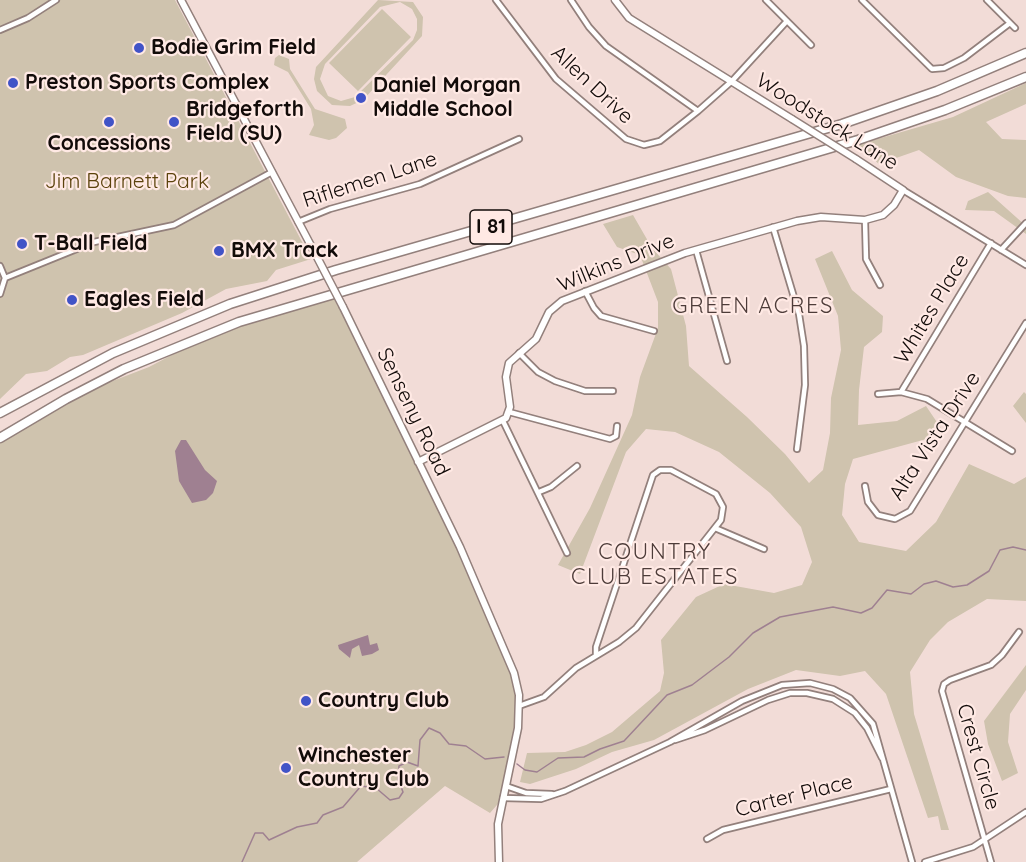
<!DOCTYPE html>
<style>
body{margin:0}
canvas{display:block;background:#f2dcd7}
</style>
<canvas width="1026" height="862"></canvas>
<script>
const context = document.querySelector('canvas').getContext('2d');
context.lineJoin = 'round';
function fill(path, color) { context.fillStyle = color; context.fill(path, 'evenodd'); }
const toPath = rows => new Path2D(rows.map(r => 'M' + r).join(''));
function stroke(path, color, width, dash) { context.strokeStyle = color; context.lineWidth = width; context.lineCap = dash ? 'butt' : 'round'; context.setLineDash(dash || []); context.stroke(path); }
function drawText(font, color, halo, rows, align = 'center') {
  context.font = font + ' Quicksand,sans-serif'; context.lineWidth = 4.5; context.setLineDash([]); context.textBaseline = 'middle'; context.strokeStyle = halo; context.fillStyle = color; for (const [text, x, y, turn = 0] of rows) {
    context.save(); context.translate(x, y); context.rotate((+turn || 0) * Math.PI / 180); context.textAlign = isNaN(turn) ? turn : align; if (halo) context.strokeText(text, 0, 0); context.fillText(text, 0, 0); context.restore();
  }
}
const green = toPath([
 [0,0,175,0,311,259,276,270,267,281,226,289,182,313,83,355,70,357,47,371,26,374,0,399],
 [378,0,413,2,423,17,422,36,363,100,350,106,332,105,317,91,314,79,316,67],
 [400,2,412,9,417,19,417,30,413,40,355,97,341,101,328,96,320,79,325,64,380,7],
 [382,9,411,37,358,91,329,63],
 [279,55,289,59,290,69,315,109,345,119,347,128,336,138,329,140,309,135,314,125,311,109,288,72,274,65,275,58],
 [1026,83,1026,104,986,122,1002,139,1026,140,1026,198,1008,196,956,177,919,150,879,164,857,145,953,117],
 [988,192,1026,226,1026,234,994,211,965,210,968,201],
 [633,215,652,248,671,269,686,326,689,366,747,417,785,454,809,483,823,470,830,433,831,398,841,350,838,316,815,259,832,251,852,290,883,316,882,332,864,347,859,390,858,425,897,421,926,406,945,434,853,459,845,484,842,515,859,542,906,551,936,522,969,464,1014,484,1026,477,1026,601,987,599,948,622,930,640,910,672,914,714,949,830,941,830,938,816,928,818,886,694,865,671,840,676,796,670,748,689,654,740,612,752,576,769,530,784,520,782,527,753,565,752,586,745,612,732,660,691,664,673,661,640,696,597,724,584,774,593,802,585,812,562,801,527,770,493,719,452,675,432,646,429,626,452,580,574,558,565,590,508,632,415,640,377,658,328,658,302,640,255,617,247,603,224],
 [335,293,452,530,518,690,518,728,503,798,490,813,445,786,357,862,0,862,0,438,66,399,149,367,223,328],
 [1024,392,1026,394,1026,423,1013,406],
 [1026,665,1026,690,1010,714,1008,742,1018,773,1002,781,988,744,984,721]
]);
const water = toPath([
 [181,440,186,440,205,470,217,481,213,493,206,500,192,503,179,481,175,451],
 [368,635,370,645,377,643,379,650,372,654,362,656,359,645,352,649,350,658,339,649,338,645]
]);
const stream = toPath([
 [517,764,525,770,537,772,558,758,584,757,600,749,624,741,667,695,692,685,729,657,753,633,780,617,833,607,861,613,872,608,887,590,911,594,924,584,936,581,953,587,967,585,989,571,1000,550,1013,547,1026,550],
 [242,862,255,833,263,833,269,840,297,827,317,823,323,815,343,807,361,786,376,788,390,800,399,798,403,792,398,779,399,766,407,762,418,766,420,740,429,728,440,733,449,744,466,746,485,759,504,757]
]);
const street = toPath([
 [496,0,556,79,626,139,644,145,660,141,698,111,732,81,787,21],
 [571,0,589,27,606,46,698,111],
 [766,0,811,45],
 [862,0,932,69,944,68,964,58,1010,23],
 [987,0,1015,28],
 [0,30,28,18,56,0],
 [903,190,1026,265],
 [865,220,866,259,880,285],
 [298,222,330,209,420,184,519,139],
 [773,227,799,314,804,346,805,385,797,449],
 [696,250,727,361],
 [1001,250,1026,223],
 [0,266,5,278,0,294],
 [5,278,94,242,174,225,272,172],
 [585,291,594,308,601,316,654,331],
 [519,353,538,372,555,381,585,391,613,391],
 [901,392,991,243],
 [878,394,901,392,927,399,1012,451],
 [509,412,610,439,616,436,617,426],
 [503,421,567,553],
 [865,486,868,502,878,515,895,519,910,511,1026,323],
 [539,492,551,487,577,466],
 [715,528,764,549],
 [519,706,544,697,576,668,619,642,636,628,721,520,723,507,716,494,671,470,660,470,653,475,596,647,596,655],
 [675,740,705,730,768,700,790,693,807,693,833,699,855,713,867,728,882,758],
 [506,786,526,793,552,794],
 [503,798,541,799,565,791,670,742,742,701,782,685,810,683,833,689,850,698,873,724,912,862],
 [707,839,723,830,891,789],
 [925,862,973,847,1026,812],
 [991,862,942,691,944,684,950,680,991,665,1002,655,1019,632]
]);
const secondary = toPath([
 [181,0,317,257],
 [615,0,629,18,792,119],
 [343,307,460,547,514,673,519,695,518,728,498,824,499,862],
 [418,462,506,418,510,407,506,377,509,363,536,339,549,312,562,301,685,253,797,221,821,217,865,220,883,215,894,205,903,190,856,159]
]);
const highway = toPath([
 [0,413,113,353,230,304,336,270,842,124,937,91,1026,53],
 [0,438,66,399,124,369,239,322,858,140,945,110,1026,77]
]);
const secondaryBridge = toPath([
 [792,119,856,159],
 [317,257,343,307]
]);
const markers = [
 [139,48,6,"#4153c7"],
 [13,83,6,"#4153c7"],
 [361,98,6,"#4153c7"],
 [109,122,6,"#4153c7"],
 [174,122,6,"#4153c7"],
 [22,244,6,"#4153c7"],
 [219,251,6,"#4153c7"],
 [72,300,6,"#4153c7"],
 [306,701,6,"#4153c7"],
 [286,768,6,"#4153c7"]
];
const shields = [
 [491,227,42]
];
const shieldNames = [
 ["I 81",491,227]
];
const poiNames = [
 ["Bodie Grim Field",151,48],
 ["Preston Sports Complex",25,83],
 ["Daniel Morgan",373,86],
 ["Middle School",373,110],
 ["Bridgeforth",186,110],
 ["Field (SU)",186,134],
 ["Concessions",109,144,"center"],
 ["T-Ball Field",34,244],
 ["BMX Track",231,251],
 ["Eagles Field",84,300],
 ["Country Club",318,701],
 ["Winchester",298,756],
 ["Country Club",298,780]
];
const streetNames = [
 ["Allen Drive",592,85,43],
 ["Woodstock Lane",827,122,32],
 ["Riflemen Lane",370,180,-18],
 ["Wilkins Drive",616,263,-22],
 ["Whites Place",932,309,-59],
 ["Senseny Road",413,412,64],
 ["Alta Vista Drive",935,436,-57],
 ["Crest Circle",978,757,74],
 ["Carter Place",794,796,-14]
];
const parkNames = [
 ["Jim Barnett Park",127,182]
];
const neighbourhoodNames = [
 ["GREEN ACRES",753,306],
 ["COUNTRY",655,552],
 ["CLUB ESTATES",655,577]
];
fill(green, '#cfc3ae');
fill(water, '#9f8091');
stroke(stream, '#9f8091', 1.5);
stroke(street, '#93807c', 8);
stroke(secondary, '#93807c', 9);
stroke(highway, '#93807c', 11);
stroke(street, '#fff', 4.5);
stroke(secondary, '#fff', 6);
stroke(highway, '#fff', 8);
stroke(secondaryBridge, '#93807c', 9, []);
stroke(secondaryBridge, '#fff', 6);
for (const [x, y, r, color] of markers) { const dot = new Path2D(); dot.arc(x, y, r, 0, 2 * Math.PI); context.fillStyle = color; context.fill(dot); stroke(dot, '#ffe9e4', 2); }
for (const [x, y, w] of shields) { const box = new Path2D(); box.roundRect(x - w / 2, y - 17, w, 34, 4.5); context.fillStyle = '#ffe9e4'; context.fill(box); stroke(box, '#120b09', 1.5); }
drawText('bold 20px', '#120b09', null, shieldNames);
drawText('bold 21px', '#120b09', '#ffe9e4', poiNames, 'left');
drawText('21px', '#120b09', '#ffe9e4', streetNames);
drawText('21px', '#5b420b', '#ffe9e4', parkNames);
context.letterSpacing = '1.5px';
drawText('22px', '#4d3c39', '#ffe9e4', neighbourhoodNames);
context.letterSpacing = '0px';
</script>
